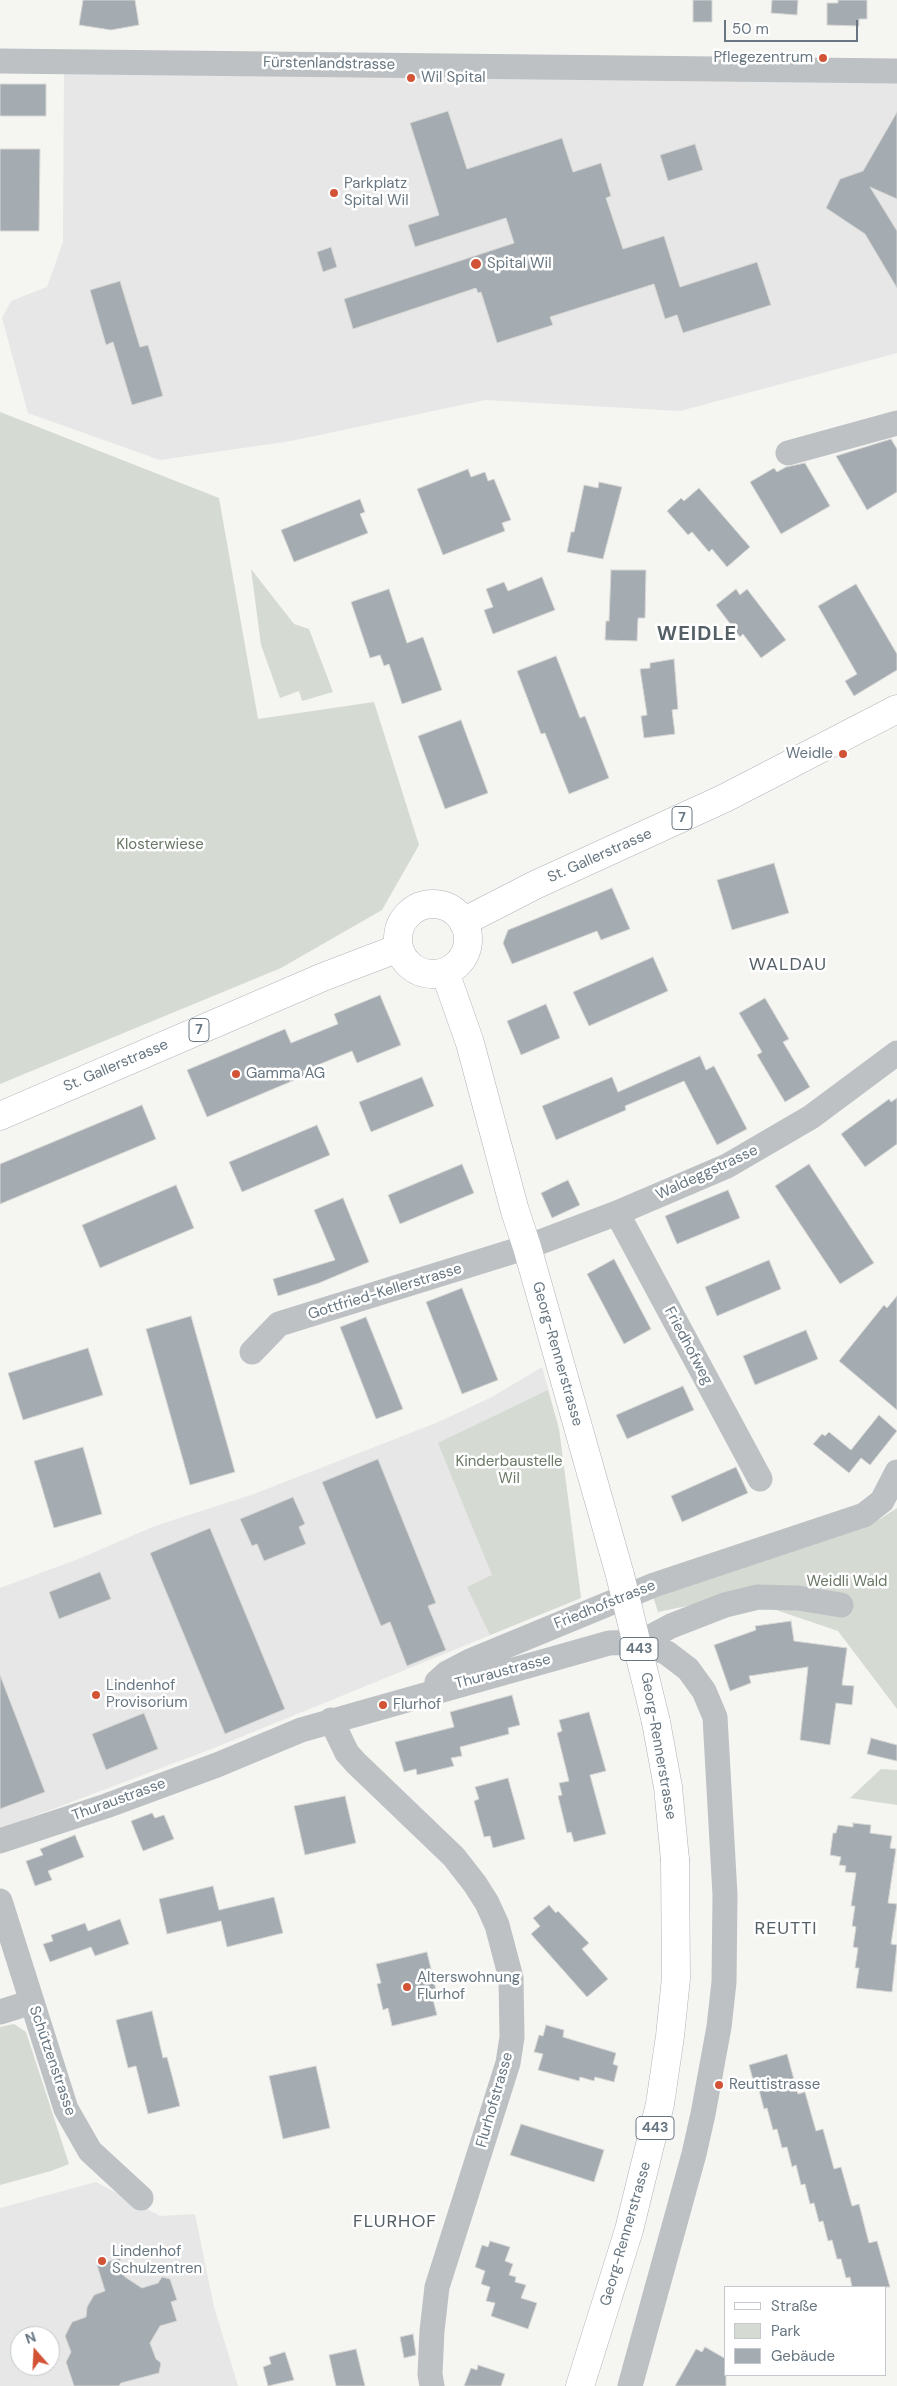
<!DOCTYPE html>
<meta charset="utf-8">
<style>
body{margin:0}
#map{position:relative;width:897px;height:2386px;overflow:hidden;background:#f5f5f2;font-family:"DM Sans",sans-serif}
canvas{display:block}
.legend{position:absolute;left:724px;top:2286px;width:162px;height:90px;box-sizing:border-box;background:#fff;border:1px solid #c2c8cd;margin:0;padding:6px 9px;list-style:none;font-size:15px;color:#677681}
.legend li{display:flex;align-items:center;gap:10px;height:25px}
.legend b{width:25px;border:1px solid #c2c8cd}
.north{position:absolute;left:10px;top:2326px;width:50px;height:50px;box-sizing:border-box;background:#fff;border:1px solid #c2c8cd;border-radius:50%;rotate:341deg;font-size:14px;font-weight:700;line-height:20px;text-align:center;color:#677681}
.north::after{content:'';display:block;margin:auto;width:18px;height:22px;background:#d25336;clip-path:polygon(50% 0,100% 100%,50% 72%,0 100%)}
.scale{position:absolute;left:724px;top:20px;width:134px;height:22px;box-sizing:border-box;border:2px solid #677681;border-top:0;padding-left:6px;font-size:15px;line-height:18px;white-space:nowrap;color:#677681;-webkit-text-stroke:4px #fff;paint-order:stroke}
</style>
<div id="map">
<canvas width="897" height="2386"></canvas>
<ul class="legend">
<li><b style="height:6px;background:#fff"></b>Straße</li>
<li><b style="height:14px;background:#d5dad2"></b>Park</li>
<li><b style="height:14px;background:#a5acb1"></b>Gebäude</li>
</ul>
<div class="north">N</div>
<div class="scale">50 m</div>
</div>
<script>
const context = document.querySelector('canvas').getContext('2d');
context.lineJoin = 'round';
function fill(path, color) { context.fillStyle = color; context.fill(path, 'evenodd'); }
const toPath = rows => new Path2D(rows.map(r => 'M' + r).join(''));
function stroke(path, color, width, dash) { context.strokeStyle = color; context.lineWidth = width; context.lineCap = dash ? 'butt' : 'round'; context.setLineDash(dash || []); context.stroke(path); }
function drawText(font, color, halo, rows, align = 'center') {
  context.font = font + ' "DM Sans",sans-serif'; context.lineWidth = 5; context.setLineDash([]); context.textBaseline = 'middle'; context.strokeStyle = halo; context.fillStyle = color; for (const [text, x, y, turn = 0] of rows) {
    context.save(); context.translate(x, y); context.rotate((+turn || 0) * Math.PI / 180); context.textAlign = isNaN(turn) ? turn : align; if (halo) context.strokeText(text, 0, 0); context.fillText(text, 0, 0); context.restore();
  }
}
const built = toPath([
 [64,71,897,80,897,353,680,411,485,400,291,441,160,460,28,413,2,318,11,301,47,287,63,242],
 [542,1367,559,1429,581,1598,214,1748,0,1829,0,1588,81,1558,155,1526,254,1494,436,1423,492,1397],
 [96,2182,160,2216,195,2214,214,2307,238,2386,0,2386,0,2208],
 [20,2336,50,2336,50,2366,20,2366]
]);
const green = toPath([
 [0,412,219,498,258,719,374,702,419,845,382,910,281,968,0,1084],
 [251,569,294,624,309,629,333,692,302,701,299,691,280,698,261,645],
 [548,1390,559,1429,581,1598,490,1635,467,1587,492,1575,438,1443],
 [897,1508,897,1709,838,1631,735,1596,658,1612,651,1590,852,1529,880,1519],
 [881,1769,897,1770,897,1805,850,1798],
 [14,2024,26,2032,69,2164,51,2171,0,2185,0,2027]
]);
const building = toPath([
 [83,0,135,0,139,25,111,30,79,25,83,0],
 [693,0,712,0,712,22,693,22,693,0],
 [772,0,798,0,797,15,771,13,772,0],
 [838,0,867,0,867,19,859,19,859,26,827,25,827,3,838,3,838,0],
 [0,84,46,84,46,116,0,116,0,84],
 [448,111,467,169,562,138,573,172,601,163,611,196,606,198,623,249,664,236,680,287,757,262,771,305,683,333,677,315,665,319,654,284,550,317,553,325,497,343,481,292,478,293,476,288,353,329,344,299,514,243,506,218,415,247,408,225,439,215,410,123,448,111],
 [897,112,897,199,870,187,897,231,897,288,865,234,826,208,840,179,863,171,897,112],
 [695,144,703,170,668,181,660,155,695,144],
 [0,149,40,149,39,231,0,231,0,149],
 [331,247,337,267,323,272,317,252,331,247],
 [120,281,140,347,148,345,163,396,132,405,113,342,106,345,90,290,120,281],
 [891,439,897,449,897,492,867,510,836,456,891,439],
 [805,463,830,506,781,534,750,482,774,468,777,472,786,467,805,463],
 [468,469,471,477,485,472,488,481,494,479,511,520,502,523,505,531,443,555,417,489,468,469],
 [599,482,622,487,603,559,567,552,571,532,574,532,584,485,598,488,599,482],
 [699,488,750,547,727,567,712,549,709,552,692,532,688,535,667,511,681,498,684,501,699,488],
 [360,499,365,512,360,514,368,533,294,562,281,530,360,499],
 [611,570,646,570,645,618,638,618,637,641,605,640,606,621,609,621,611,570],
 [542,577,555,610,493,634,484,610,493,607,486,589,504,582,508,591,542,577],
 [856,584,897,654,897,670,854,696,845,681,857,674,818,606,856,584],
 [389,589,407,643,423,637,442,690,402,704,389,664,384,666,380,655,370,658,351,602,389,589],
 [736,589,740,595,747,589,786,640,761,658,743,634,740,637,716,605,736,589],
 [556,656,580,718,585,716,609,778,569,794,545,733,541,734,517,671,556,656],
 [674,659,678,709,672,710,675,734,644,738,641,716,647,715,640,669,650,668,650,663,674,659],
 [461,720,488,793,445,809,418,736,461,720],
 [774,863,789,913,732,930,717,880,774,863],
 [612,888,630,929,601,940,597,931,512,964,503,943,508,930,612,888],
 [653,957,668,991,589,1026,573,992,653,957],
 [380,995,401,1045,357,1063,352,1051,303,1071,304,1076,207,1117,187,1070,285,1029,291,1043,338,1024,334,1014,380,995],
 [765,998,789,1039,783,1042,810,1087,785,1102,757,1055,762,1052,739,1013,765,998],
 [546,1004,560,1038,521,1055,507,1021,546,1004],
 [700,1056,706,1070,714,1066,747,1129,717,1145,684,1081,625,1106,626,1110,556,1140,542,1106,612,1077,618,1092,700,1056],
 [422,1077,434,1106,371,1132,359,1102,422,1077],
 [897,1098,897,1144,865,1167,841,1134,889,1099,891,1102,897,1098],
 [142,1105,156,1139,0,1204,0,1164,142,1105],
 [317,1125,330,1155,242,1192,229,1162,317,1125],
 [462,1164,474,1193,400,1224,388,1195,462,1164],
 [809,1164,874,1263,840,1284,775,1186,809,1164],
 [568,1180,580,1205,552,1218,541,1193,568,1180],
 [176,1185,194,1228,100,1268,82,1225,176,1185],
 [728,1190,740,1218,677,1244,665,1216,728,1190],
 [343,1198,369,1262,319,1283,278,1296,273,1279,335,1260,314,1210,343,1198],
 [614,1259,651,1329,624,1344,587,1274,614,1259],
 [769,1260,781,1289,717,1316,705,1287,769,1260],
 [462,1288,498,1380,462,1394,426,1302,462,1288],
 [897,1296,897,1410,839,1361,884,1305,887,1308,897,1296],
 [191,1316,235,1472,190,1485,146,1329,191,1316],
 [366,1317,403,1409,376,1419,340,1327,366,1317],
 [806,1330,818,1359,755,1385,743,1356,806,1330],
 [88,1348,103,1395,23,1420,8,1373,88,1348],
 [683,1386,694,1410,627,1439,616,1415,683,1386],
 [879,1415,897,1431,870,1465,861,1458,849,1473,813,1444,822,1434,825,1436,829,1432,851,1450,879,1415],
 [83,1447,102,1514,54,1528,34,1461,83,1447],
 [378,1459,436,1603,428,1606,446,1650,407,1666,390,1622,381,1626,322,1482,378,1459],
 [736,1467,748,1493,682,1522,671,1496,736,1467],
 [293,1497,305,1524,299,1527,306,1544,264,1561,257,1544,252,1546,240,1519,293,1497],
 [210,1528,285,1709,225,1734,150,1553,210,1528],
 [100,1572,111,1599,59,1619,49,1592,100,1572],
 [791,1621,794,1641,847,1648,842,1685,854,1686,852,1705,836,1703,830,1745,800,1740,808,1667,749,1676,751,1683,730,1691,714,1645,756,1630,755,1626,791,1621],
 [0,1675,45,1792,0,1809,0,1675],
 [512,1695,520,1725,508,1728,509,1734,460,1747,462,1756,451,1758,454,1766,417,1775,416,1769,404,1772,395,1742,454,1727,450,1712,512,1695],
 [589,1712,606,1771,590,1775,606,1834,574,1842,571,1832,567,1833,558,1796,562,1795,559,1783,569,1781,557,1733,562,1731,559,1720,589,1712],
 [144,1713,158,1749,106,1770,92,1734,144,1713],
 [871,1738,897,1745,897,1761,867,1754,871,1738],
 [508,1778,525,1839,493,1848,490,1836,484,1837,474,1801,479,1799,475,1787,508,1778],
 [345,1796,356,1843,305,1855,294,1806,345,1796],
 [152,1813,155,1818,164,1815,174,1839,143,1851,131,1821,152,1813],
 [853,1823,871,1825,870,1833,892,1836,890,1848,896,1849,888,1903,897,1904,891,1944,897,1945,892,1992,856,1988,859,1968,855,1968,858,1948,853,1947,856,1927,852,1926,855,1906,851,1906,856,1873,845,1872,846,1866,839,1865,841,1857,830,1855,833,1833,836,1833,838,1825,853,1827,853,1823],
 [75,1835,84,1857,48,1871,52,1880,35,1886,26,1861,43,1855,40,1849,75,1835],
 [213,1886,219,1910,274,1897,283,1933,227,1947,221,1921,167,1934,159,1899,213,1886],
 [549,1905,556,1913,558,1911,589,1943,582,1949,608,1979,587,1997,531,1934,540,1926,533,1918,549,1905],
 [120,1919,129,1944,95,1956,91,1947,50,1962,43,1944,53,1941,51,1935,85,1923,88,1931,120,1919],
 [427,1952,436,1990,431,1992,437,2015,392,2026,388,2008,383,2010,377,1984,381,1983,376,1964,427,1952],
 [152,2011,163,2058,167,2057,180,2106,148,2114,136,2066,128,2068,116,2020,152,2011],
 [546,2025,564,2030,563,2037,616,2053,613,2064,618,2066,614,2082,595,2077,594,2081,580,2077,579,2081,538,2070,543,2054,534,2052,539,2035,543,2036,546,2025],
 [787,2054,798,2094,805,2092,816,2131,823,2129,834,2169,841,2167,852,2206,859,2204,869,2243,877,2241,890,2287,852,2287,850,2277,846,2278,841,2259,837,2259,832,2240,828,2241,823,2221,819,2222,814,2203,810,2204,805,2184,801,2185,796,2165,792,2167,787,2147,782,2148,777,2129,773,2130,767,2108,764,2109,759,2090,756,2091,749,2065,787,2054],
 [316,2066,330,2128,283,2139,269,2076,316,2066],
 [521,2124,604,2150,594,2182,510,2155,521,2124],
 [490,2241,510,2247,505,2261,513,2264,509,2275,516,2277,515,2282,526,2285,521,2298,537,2303,528,2329,491,2316,495,2303,486,2301,490,2287,481,2284,485,2271,475,2267,482,2245,488,2247,490,2241],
 [120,2258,125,2277,142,2288,158,2283,162,2277,170,2279,177,2300,171,2302,177,2321,160,2326,150,2343,156,2359,161,2363,159,2373,121,2383,119,2386,74,2386,66,2362,71,2352,65,2336,72,2322,86,2317,87,2307,94,2295,105,2291,97,2265,120,2258],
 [413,2334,416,2355,404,2358,400,2337,413,2334],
 [705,2347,726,2359,726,2386,675,2386,696,2349,702,2352,705,2347],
 [356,2349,365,2386,336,2386,329,2355,356,2349],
 [285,2352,294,2380,268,2386,263,2367,271,2364,269,2357,285,2352],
 [478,2365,505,2374,501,2386,464,2386,471,2368,477,2370,478,2365]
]);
const minor = toPath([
 [0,61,897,71],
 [788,453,897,423],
 [617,1213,760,1479],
 [252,1352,279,1324,527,1247,617,1213,727,1166,811,1117,897,1053],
 [437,1682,447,1673,470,1661,654,1585,864,1515,882,1501,897,1472],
 [331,1720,347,1753,356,1763,454,1857,475,1884,487,1903,497,1925,511,1978,512,2037,508,2063,437,2287,432,2331,430,2374,432,2386],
 [0,1841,106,1806,217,1765,301,1730,609,1643,641,1642,671,1626,725,1605,758,1597,798,1598,841,1605],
 [0,1901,66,2109,90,2151,141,2198],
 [0,2012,32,2002],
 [630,2386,694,2154,703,2114,719,2027,724,1982,725,1895,715,1717,704,1691,688,1669,667,1653,641,1642]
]);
const major = toPath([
 '398 939a35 35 0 1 1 70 0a35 35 0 1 1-70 0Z',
 [463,922,535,885,725,798,897,709],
 [445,972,470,1043,515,1211,527,1247,620,1575],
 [0,1116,323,977,399,948],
 [656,1722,668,1787,675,1860]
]);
const highway = toPath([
 [580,2386,629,2230,660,2104,670,2036,676,1978,675,1860]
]);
const majorBridge = toPath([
 [620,1575,656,1722]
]);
const markers = [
 [823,58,5,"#d25336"],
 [411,78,5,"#d25336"],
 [334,193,5,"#d25336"],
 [476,264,6,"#d25336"],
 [843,754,5,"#d25336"],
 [236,1074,5,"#d25336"],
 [96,1695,5,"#d25336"],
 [383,1705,5,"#d25336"],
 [407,1987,5,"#d25336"],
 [719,2085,5,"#d25336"],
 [102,2261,5,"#d25336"]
];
const shields = [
 [682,818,20],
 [199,1030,20],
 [639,1649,38],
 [655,2128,38]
];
const shieldNames = [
 ["7",682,818],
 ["7",199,1030],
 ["443",639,1649],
 ["443",655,2128]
];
const poiNames = [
 ["Pflegezentrum",813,58,"right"],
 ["Wil Spital",421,78],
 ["Parkplatz",344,184],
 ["Spital Wil",344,201],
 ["Spital Wil",487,264],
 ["Weidle",833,754,"right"],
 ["Gamma AG",246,1074],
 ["Lindenhof",106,1686],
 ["Provisorium",106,1703],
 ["Flurhof",393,1705],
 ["Alterswohnung",417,1978],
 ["Flurhof",417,1995],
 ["Reuttistrasse",729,2085],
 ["Lindenhof",112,2252],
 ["Schulzentren",112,2269]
];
const streetNames = [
 ["Fürstenlandstrasse",329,64,1],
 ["St. Gallerstrasse",600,856,-24],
 ["St. Gallerstrasse",116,1066,-23],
 ["Waldeggstrasse",707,1173,-25],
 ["Gottfried-Kellerstrasse",385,1292,-17],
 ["Friedhofweg",688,1346,62],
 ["Georg-Rennerstrasse",557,1354,74],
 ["Friedhofstrasse",605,1605,-22],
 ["Thuraustrasse",503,1672,-15],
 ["Georg-Rennerstrasse",658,1746,80],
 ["Thuraustrasse",119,1800,-20],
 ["Schützenstrasse",52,2061,71],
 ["Flurhofstrasse",495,2100,-74],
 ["Georg-Rennerstrasse",626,2234,-74]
];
const parkNames = [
 ["Klosterwiese",160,845],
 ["Kinderbaustelle",509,1462],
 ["Wil",509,1479],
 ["Weidli Wald",847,1582]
];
const quarterNames = [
 ["WALDAU",788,965],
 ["REUTTI",786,1929],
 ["FLURHOF",395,2222]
];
const districtNames = [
 ["WEIDLE",697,635]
];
fill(built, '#e6e7e6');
fill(green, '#d5dad2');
fill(building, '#a5acb1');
stroke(building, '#d7d7d5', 1);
stroke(major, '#b0b5b8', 29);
stroke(highway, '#b0b4b7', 29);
stroke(minor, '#bdc1c4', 25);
stroke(major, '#fff', 28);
stroke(highway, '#fff', 28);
stroke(majorBridge, '#b0b5b8', 29, []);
stroke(majorBridge, '#fff', 28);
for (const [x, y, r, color] of markers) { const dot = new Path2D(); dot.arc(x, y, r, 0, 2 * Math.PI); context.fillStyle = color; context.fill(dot); stroke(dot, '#fff', 2); }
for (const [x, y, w] of shields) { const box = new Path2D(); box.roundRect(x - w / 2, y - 11.5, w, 23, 4); context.fillStyle = '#fff'; context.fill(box); stroke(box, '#677681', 1); }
drawText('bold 14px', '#677681', null, shieldNames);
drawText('15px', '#677681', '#fff', poiNames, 'left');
drawText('15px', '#677681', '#fff', streetNames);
drawText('15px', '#6a7865', '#fff', parkNames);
context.letterSpacing = '1px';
drawText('18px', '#545f66', '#fff', quarterNames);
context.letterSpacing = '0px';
context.letterSpacing = '1px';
drawText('bold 20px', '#545f66', '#fff', districtNames);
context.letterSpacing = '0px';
</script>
